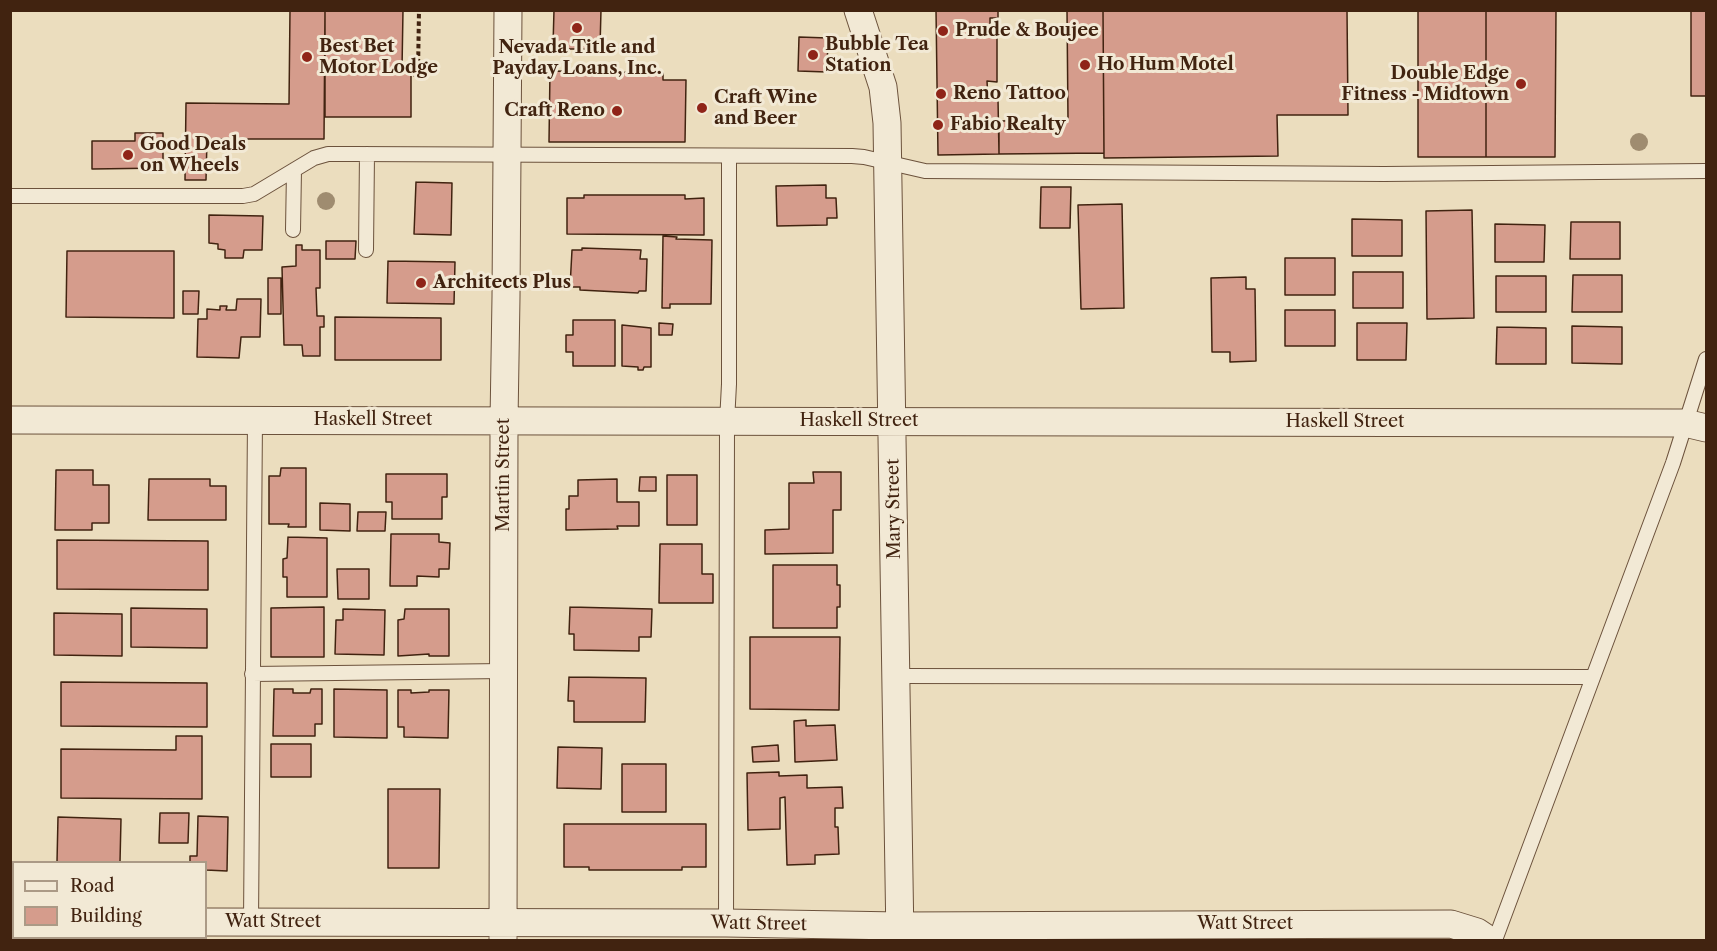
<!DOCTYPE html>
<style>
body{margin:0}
#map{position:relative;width:1717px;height:951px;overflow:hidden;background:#ebddbe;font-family:"Libre Caslon Text",serif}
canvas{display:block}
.frame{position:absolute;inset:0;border:12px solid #412310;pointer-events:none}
.legend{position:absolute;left:12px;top:861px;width:195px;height:78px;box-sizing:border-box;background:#f2e9d5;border:2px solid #ab9a86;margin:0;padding:8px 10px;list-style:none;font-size:18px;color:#412310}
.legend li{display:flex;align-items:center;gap:12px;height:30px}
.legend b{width:30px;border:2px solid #ab9a86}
</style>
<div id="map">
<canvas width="1717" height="951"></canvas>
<div class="frame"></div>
<ul class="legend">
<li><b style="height:8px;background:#f2e9d5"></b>Road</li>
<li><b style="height:16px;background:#d59c8c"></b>Building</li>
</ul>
</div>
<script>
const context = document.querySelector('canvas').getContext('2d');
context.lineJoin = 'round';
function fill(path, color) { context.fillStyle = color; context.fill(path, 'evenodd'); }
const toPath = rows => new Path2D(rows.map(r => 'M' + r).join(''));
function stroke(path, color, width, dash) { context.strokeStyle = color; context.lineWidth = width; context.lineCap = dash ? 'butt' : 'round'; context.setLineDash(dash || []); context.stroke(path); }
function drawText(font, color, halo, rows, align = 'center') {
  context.font = font + ' "Libre Caslon Text",serif'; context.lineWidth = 6; context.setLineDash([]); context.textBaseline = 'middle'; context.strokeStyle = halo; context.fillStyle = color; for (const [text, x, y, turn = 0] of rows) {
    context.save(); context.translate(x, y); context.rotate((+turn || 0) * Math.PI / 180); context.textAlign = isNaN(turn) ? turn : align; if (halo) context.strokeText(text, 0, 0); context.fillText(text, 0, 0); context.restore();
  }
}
const building = toPath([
 [290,10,325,10,324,139,207,139,206,180,185,180,186,103,289,104,290,10],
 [325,10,403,10,402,69,411,69,411,117,325,117,325,10],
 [554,10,601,10,600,47,586,46,586,49,563,49,562,46,553,46,554,10],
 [936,10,998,10,998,18,990,18,990,34,997,34,997,82,987,81,988,99,998,99,999,154,938,155,936,10],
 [1067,10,1103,10,1104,153,999,154,999,121,1068,120,1067,10],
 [1103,10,1347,10,1348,115,1277,115,1278,156,1104,158,1103,10],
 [1418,10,1486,10,1486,157,1418,157,1418,10],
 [1486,10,1556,10,1555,157,1486,157,1486,10],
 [1691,10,1706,10,1706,96,1691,96,1691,10],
 [799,37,828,38,827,72,798,71,799,37],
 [550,71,663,73,663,80,686,80,685,142,549,142,550,71],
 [135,133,163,133,163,168,92,169,92,141,135,141,135,133],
 [416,182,452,183,451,235,414,234,416,182],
 [826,185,826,198,836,198,837,218,827,218,827,225,777,226,776,186,826,185],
 [1041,187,1071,187,1070,228,1040,228,1041,187],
 [584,195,685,195,685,199,704,198,704,235,567,234,567,198,584,198,584,195],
 [1122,204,1124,308,1081,309,1078,205,1122,204],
 [1472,210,1474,318,1427,319,1426,211,1472,210],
 [209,215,263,216,262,250,244,250,243,258,225,258,225,250,218,249,218,244,209,243,209,215],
 [1352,219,1402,220,1402,256,1352,256,1352,219],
 [1571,222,1620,222,1620,259,1570,259,1571,222],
 [1495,224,1545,225,1544,262,1495,262,1495,224],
 [663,236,677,237,676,239,712,240,711,304,670,304,670,308,662,308,663,236],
 [326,241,356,241,355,259,326,259,326,241],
 [296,245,302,245,302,250,320,250,320,288,316,288,317,316,324,316,324,327,320,327,320,356,303,356,302,345,284,345,282,267,296,266,296,245],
 [582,248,641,250,640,259,647,259,646,291,639,291,638,293,580,290,580,287,570,287,572,250,582,250,582,248],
 [67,251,174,251,174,318,66,317,67,251],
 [1285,258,1335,258,1335,295,1285,295,1285,258],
 [388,261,455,262,454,304,387,303,388,261],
 [1353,272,1403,272,1403,308,1353,308,1353,272],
 [1573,275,1622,275,1622,312,1572,312,1573,275],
 [1496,276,1546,276,1546,312,1496,312,1496,276],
 [1246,277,1246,289,1255,289,1256,361,1230,362,1230,352,1212,352,1211,278,1246,277],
 [268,278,281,278,281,314,268,314,268,278],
 [183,291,199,291,198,314,183,314,183,291],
 [237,299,261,299,260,337,241,337,239,358,197,357,198,319,207,319,207,309,220,310,220,306,227,306,226,310,236,310,237,299],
 [1285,310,1335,310,1335,346,1285,346,1285,310],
 [335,317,441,318,441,360,335,360,335,317],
 [573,320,615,320,615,366,573,366,573,352,566,352,566,335,573,335,573,320],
 [659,323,673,324,672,335,659,335,659,323],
 [1357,323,1407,323,1406,360,1357,360,1357,323],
 [622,325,651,328,651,367,644,367,643,370,638,370,638,367,622,366,622,325],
 [1572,326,1622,327,1622,364,1572,363,1572,326],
 [1497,327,1546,328,1546,364,1496,364,1497,327],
 [281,468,306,468,306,527,288,527,289,524,269,524,269,476,280,476,281,468],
 [56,470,93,470,93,485,109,485,109,523,92,523,92,530,55,530,56,470],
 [813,472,841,472,841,510,833,510,833,553,765,554,765,530,789,529,789,483,814,483,813,472],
 [386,474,447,474,447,497,442,497,442,519,392,519,392,502,386,502,386,474],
 [667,475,697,475,697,525,667,525,667,475],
 [640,477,656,477,656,491,639,491,640,477],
 [149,479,210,479,210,486,226,486,226,520,148,520,149,479],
 [617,479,617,502,639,502,639,526,617,526,618,529,566,530,566,509,569,509,569,496,578,496,578,480,617,479],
 [320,503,350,504,350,531,320,530,320,503],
 [358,512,386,512,385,531,357,531,358,512],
 [391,534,439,534,439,542,450,543,449,569,439,569,439,577,417,576,417,586,390,586,391,534],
 [288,537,327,538,327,597,287,597,287,577,283,577,283,559,287,558,288,537],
 [57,540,208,541,208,590,57,589,57,540],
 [660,544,702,544,702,574,713,574,713,603,659,603,660,544],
 [773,565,837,565,837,585,840,585,840,607,837,607,837,628,773,628,773,565],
 [337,569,369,569,369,599,338,599,337,569],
 [324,607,324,657,271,657,271,608,324,607],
 [570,607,652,609,651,637,639,637,639,651,574,650,574,634,569,634,570,607],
 [131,608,207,609,207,648,131,647,131,608],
 [343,609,385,610,384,655,335,654,336,620,343,620,343,609],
 [405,609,449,609,449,656,429,656,429,654,398,656,398,620,404,619,405,609],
 [54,613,122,614,122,656,54,655,54,613],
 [750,637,840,637,839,710,750,709,750,637],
 [569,677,646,678,645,722,574,722,574,701,568,701,569,677],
 [61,682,207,683,207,727,61,726,61,682],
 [274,689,293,689,293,693,310,693,311,689,322,689,322,724,315,724,315,736,273,736,274,689],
 [334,689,387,690,387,738,334,737,334,689],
 [398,690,411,690,411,693,429,692,429,690,449,690,448,738,404,737,404,727,398,727,398,690],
 [806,720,806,726,835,725,837,760,795,762,794,721,806,720],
 [176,736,202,736,202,799,61,798,61,749,176,750,176,736],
 [271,744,311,744,311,777,271,777,271,744],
 [778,745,779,761,753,762,752,747,778,745],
 [558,747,602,748,601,789,557,788,558,747],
 [622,764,666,764,666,812,622,812,622,764],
 [779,772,779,776,807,775,807,788,842,787,843,808,835,808,835,827,838,827,839,854,815,855,815,864,787,865,785,797,780,798,780,829,748,830,747,773,779,772],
 [388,789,440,789,439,868,388,868,388,789],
 [160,813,189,813,188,843,159,843,160,813],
 [198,816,228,817,227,871,206,870,206,862,190,862,190,856,197,856,198,816],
 [58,817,121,819,120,862,57,862,58,817],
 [564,824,706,824,706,867,682,867,682,870,589,870,589,867,564,867,564,824]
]);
const path = toPath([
 [413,75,418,73,419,10]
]);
const lane = toPath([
 [10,196,243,196,254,194,314,158,328,154,351,154,852,156,864,157,925,171,1384,174,1706,171],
 [293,230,294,170],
 [366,250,367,154],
 [252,674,504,671],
 [896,676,1593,677],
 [251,922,255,419],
 [726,923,727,422,729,384,729,156],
 [1495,940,1673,463,1706,359]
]);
const street = toPath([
 [858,10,883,87,887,123,900,940],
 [10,420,1672,423,1685,423,1706,428],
 [206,922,726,923,899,926,1451,924,1477,932,1489,940],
 [10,923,14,923],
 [503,939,504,421,506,297,508,10]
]);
const trees = [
 [1639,142],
 [326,201]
];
const markers = [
 [577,28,6,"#8f2418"],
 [943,31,6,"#8f2418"],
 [813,55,6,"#8f2418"],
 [307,57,6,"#8f2418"],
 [1085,65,6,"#8f2418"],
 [1521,84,6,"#8f2418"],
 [941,94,6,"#8f2418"],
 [702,108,6,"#8f2418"],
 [617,111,6,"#8f2418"],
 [938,125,6,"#8f2418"],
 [128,155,6,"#8f2418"],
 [421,283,6,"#8f2418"]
];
const poiNames = [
 ["Prude & Boujee",955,31],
 ["Bubble Tea",825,45],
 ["Station",825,66],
 ["Best Bet",319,47],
 ["Motor Lodge",319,68],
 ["Nevada Title and",577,48,"center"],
 ["Payday Loans, Inc.",577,69,"center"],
 ["Ho Hum Motel",1097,65],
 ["Double Edge",1509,74,"right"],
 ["Fitness - Midtown",1509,95,"right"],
 ["Reno Tattoo",953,94],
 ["Craft Wine",714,98],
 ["and Beer",714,119],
 ["Craft Reno",605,111,"right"],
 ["Fabio Realty",950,125],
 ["Good Deals",140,145],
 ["on Wheels",140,166],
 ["Architects Plus",433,283]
];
const streetNames = [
 ["Haskell Street",373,420],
 ["Haskell Street",859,421],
 ["Haskell Street",1345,422],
 ["Martin Street",504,475,-90],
 ["Mary Street",894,509,-91],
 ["Watt Street",273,922],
 ["Watt Street",759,924,1],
 ["Watt Street",1245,924]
];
fill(building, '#d59c8c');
stroke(building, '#412310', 1.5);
stroke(lane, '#6c523c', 16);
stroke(street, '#6c523c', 29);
stroke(path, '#412310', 4, [4.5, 3]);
stroke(lane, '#f2e9d5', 14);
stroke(street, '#f2e9d5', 27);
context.fillStyle = '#9f8c70';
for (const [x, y] of trees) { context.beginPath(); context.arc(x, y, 9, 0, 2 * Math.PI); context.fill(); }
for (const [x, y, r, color] of markers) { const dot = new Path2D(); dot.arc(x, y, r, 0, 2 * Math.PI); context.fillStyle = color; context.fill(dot); stroke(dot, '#f2e9d5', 2); }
drawText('bold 18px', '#412310', '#f2e9d5', poiNames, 'left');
drawText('18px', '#412310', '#f2e9d5', streetNames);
</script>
